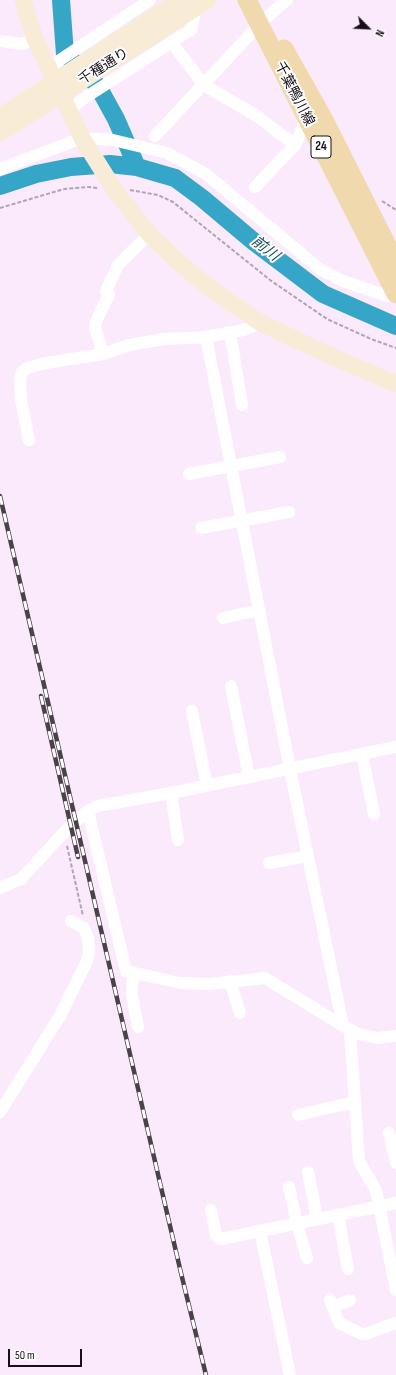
<!DOCTYPE html>
<meta charset="utf-8">
<style>
body{margin:0}
#map{position:relative;width:396px;height:1375px;overflow:hidden;background:#faeafb;font-family:"Sofia Sans Condensed",sans-serif}
canvas{display:block}
.north{position:absolute;left:348px;top:8px;width:40px;height:40px;-webkit-text-stroke:3px #fff;paint-order:stroke;rotate:114deg;font-size:11px;font-weight:700;line-height:16px;text-align:center;color:#161016}
.north::after{content:'';display:block;margin:auto;width:14px;height:18px;background:#161016;clip-path:polygon(50% 0,100% 100%,50% 72%,0 100%)}
.scale{position:absolute;left:8px;top:1349px;width:74px;height:18px;box-sizing:border-box;border:2px solid #161016;border-top:0;padding-left:5px;font-size:12px;line-height:14px;white-space:nowrap;color:#161016;-webkit-text-stroke:3px #fff;paint-order:stroke}
</style>
<div id="map">
<canvas width="396" height="1375"></canvas>
<div class="north">N</div>
<div class="scale">50 m</div>
</div>
<script>
const context = document.querySelector('canvas').getContext('2d');
context.lineJoin = 'round';
const toPath = rows => new Path2D(rows.map(r => 'M' + r).join(''));
function stroke(path, color, width, dash) { context.strokeStyle = color; context.lineWidth = width; context.lineCap = dash ? 'butt' : 'round'; context.setLineDash(dash || []); context.stroke(path); }
function drawText(font, color, halo, rows, align = 'center') {
  context.font = font + ' "Sofia Sans Condensed","Noto Sans JP",sans-serif'; context.lineWidth = 4; context.setLineDash([]); context.textBaseline = 'middle'; context.strokeStyle = halo; context.fillStyle = color; for (const [text, x, y, turn = 0] of rows) {
    context.save(); context.translate(x, y); context.rotate((+turn || 0) * Math.PI / 180); context.textAlign = isNaN(turn) ? turn : align; if (halo) context.strokeText(text, 0, 0); context.fillText(text, 0, 0); context.restore();
  }
}
const river = toPath([
 [61,0,65,54,90,76,100,90,116,119,137,167],
 [0,186,36,174,71,167,110,164,137,167,175,178,202,198,253,241,323,294,396,326]
]);
const path = toPath([
 [130,190,158,195,173,202,270,280,327,319,371,339,396,348],
 [382,201,396,210],
 [0,208,64,189,88,187,98,188],
 [67,846,83,916]
]);
const street = toPath([
 [267,17,287,0],
 [0,41,22,44,35,39],
 [172,43,204,85,257,116,284,137,296,144],
 [48,68,150,0],
 [69,111,83,99,192,29,195,8],
 [155,136,259,25],
 [0,169,82,138,113,140,167,153,206,174,321,270,343,281,387,296,392,296,396,294],
 [255,187,296,144,306,118],
 [230,332,242,405],
 [206,337,290,769,343,1026],
 [103,354,95,327,96,322,109,294,106,291,118,265,149,234],
 [29,440,21,400,20,379,22,372,27,368,46,363,103,354,129,345,164,339,206,337,243,330,261,323],
 [189,474,280,457],
 [201,528,289,512],
 [223,618,259,610],
 [231,686,249,777],
 [192,711,207,786],
 [362,754,374,814],
 [171,793,178,840],
 [88,811,126,971,180,983,209,984,265,978,343,1026,359,1034,377,1038,396,1036],
 [269,863,308,856],
 [0,888,21,879,71,825,88,811,98,806,171,793,396,747],
 [133,972,132,995,138,1027],
 [230,981,240,1013],
 [350,1030,359,1161,376,1190,396,1290],
 [0,1112,60,1016,87,961,89,953,88,938,84,928,71,921],
 [298,1115,355,1102],
 [389,1133,396,1163],
 [308,1172,317,1219],
 [289,1187,297,1224,307,1258],
 [211,1210,216,1235,221,1239,396,1203],
 [338,1215,348,1269],
 [260,1231,290,1375],
 [330,1300,339,1323,362,1334,366,1334,396,1323],
 [333,1307,350,1300]
]);
const secondary = toPath([
 [23,0,35,39,82,138,114,189,149,234,184,267,209,287,231,303,261,323,320,351,396,384],
 [0,117,180,0],
 [0,133,208,0]
]);
const primary = toPath([
 [247,0,396,294],
 [284,49,325,122,396,263]
]);
const rail = toPath([
 [0,496,181,1273,206,1375],
 [41,696,78,857]
]);
const shields = [
 [321,147,20]
];
const shieldNames = [
 ["24",321,147]
];
const streetNames = [
 ["千種通り",104,67,-32],
 ["千葉鴨川線",294,94,63]
];
const waterNames = [
 ["前川",265,249,38]
];
stroke(river, '#35a5c8', 18);
stroke(path, '#b1a4b2', 2, [4, 2]);
stroke(street, '#fff', 12);
stroke(secondary, '#f8ecd6', 17);
stroke(primary, '#f1d9ae', 19);
stroke(rail, '#4a414a', 4.5);
stroke(rail, '#fff', 3, [9]);
for (const [x, y, w] of shields) { const box = new Path2D(); box.roundRect(x - w / 2, y - 11, w, 22, 3); context.fillStyle = '#fff'; context.fill(box); stroke(box, '#161016', 1); }
drawText('bold 13px', '#161016', null, shieldNames);
drawText('14px', '#161016', '#fff', streetNames);
drawText('italic 15px', '#1f4d5d', '#fff', waterNames);
</script>
